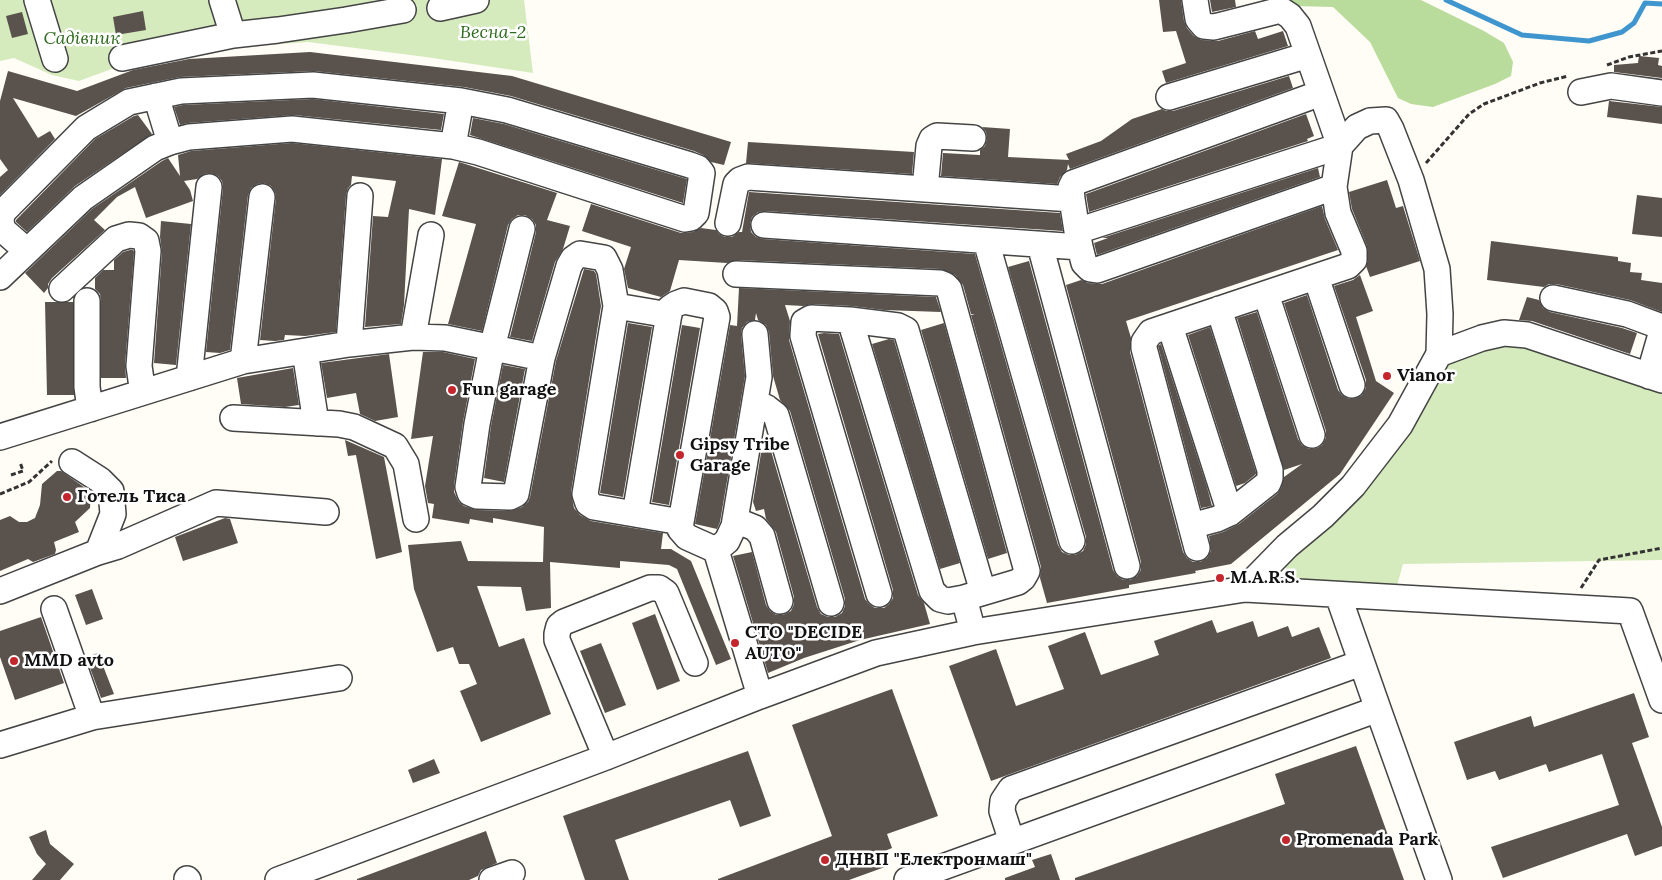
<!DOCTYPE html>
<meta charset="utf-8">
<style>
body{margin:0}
canvas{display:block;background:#fffdf5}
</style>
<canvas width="1662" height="880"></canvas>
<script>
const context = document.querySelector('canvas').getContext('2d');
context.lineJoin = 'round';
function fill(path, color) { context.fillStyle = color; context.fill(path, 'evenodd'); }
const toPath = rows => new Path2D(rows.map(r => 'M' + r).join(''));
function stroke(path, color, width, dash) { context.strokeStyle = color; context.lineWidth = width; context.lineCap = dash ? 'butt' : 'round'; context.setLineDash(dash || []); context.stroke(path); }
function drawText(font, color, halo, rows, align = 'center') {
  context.font = font + ' Lora,serif'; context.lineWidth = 5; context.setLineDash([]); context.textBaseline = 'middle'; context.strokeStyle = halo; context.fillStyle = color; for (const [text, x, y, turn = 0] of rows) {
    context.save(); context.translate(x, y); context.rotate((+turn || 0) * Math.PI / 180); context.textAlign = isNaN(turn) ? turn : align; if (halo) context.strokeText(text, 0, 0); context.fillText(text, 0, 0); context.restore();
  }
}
const green = toPath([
 [0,0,524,0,533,73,426,57,308,42,155,53,79,81,52,75,14,58,0,61],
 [1509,341,1662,390,1662,560,1403,564,1397,586,1295,580,1288,574,1286,567,1288,559,1356,503,1386,466,1442,370,1466,353]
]);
const forest = toPath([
 [1287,0,1421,0,1484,31,1504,43,1513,62,1511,76,1495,84,1433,107,1411,104,1398,98,1370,42,1333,7,1292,6]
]);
const stream = toPath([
 [1446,0,1522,35,1589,41,1622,32,1634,23,1645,3,1662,4]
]);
const building = toPath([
 [1159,0,1181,0,1184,21,1187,28,1194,36,1202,40,1218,41,1255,31,1258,39,1283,31,1288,46,1166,83,1162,71,1186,63,1176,31,1163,32],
 [1210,0,1235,0,1236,7,1212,12],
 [143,11,146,30,116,35,113,17],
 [22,12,28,34,12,38,6,16],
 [310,52,512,76,731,142,724,165,711,162,703,155,694,151,511,96,464,87,314,71,180,77,126,88,76,116,13,98,38,138,50,131,55,139,0,195,0,177,8,170,0,159,0,101,8,71,77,91,133,70,189,59],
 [1639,56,1659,58,1658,65,1662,66,1662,78,1614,72,1614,65,1638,63],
 [1289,76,1293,88,1070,169,1068,164,1067,170,1060,177,1057,184,941,176,943,153,980,155,980,150,985,146,987,139,986,132,982,127,1010,129,1008,157,1069,160,1066,154,1101,141,1132,119,1162,109,1166,111,1173,111],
 [313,99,444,114,441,130,294,115,188,123,180,125,174,107,183,105],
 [1609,101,1662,107,1662,124,1607,117],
 [1306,114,1314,136,1307,139,1308,141,1089,212,1086,194],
 [138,115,152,134,75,186,27,232,16,222,16,220,95,139,134,116],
 [473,118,504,124,687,179,683,203,470,135],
 [748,142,914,152,912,174,746,163],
 [292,143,442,159,435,215,409,209,404,305,401,324,365,327,373,216,388,217,396,181,352,176,351,185,348,188,346,195,336,332,305,336,285,335,284,340,275,341,260,340,276,198,275,192,271,186,264,183,257,184,251,188,248,195,230,350,220,353,206,352,223,188,222,181,218,176,211,173,204,174,197,179,184,181,190,190,193,201,146,218,135,187,117,197,94,220,105,230,52,278,48,284,48,288,44,293,25,273,92,209,162,161,168,158,180,176,178,155,191,151],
 [459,162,557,193,547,220,570,226,563,249,555,262,532,341,510,337,536,232,536,225,532,219,525,215,518,215,512,219,508,225,482,331,448,324,476,224,442,216],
 [1318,168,1320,177,1097,255,1094,243,1108,238,1102,238],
 [1387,180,1396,208,1403,206,1420,261,1370,277,1366,266,1368,260,1367,246,1352,209,1349,192],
 [749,192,1060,213,1063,231,765,211,758,212,752,217,750,224,751,232,756,237,763,239,975,254,1058,545,1062,552,1069,555,1075,555,1083,551,1086,544,1086,537,1008,267,1029,261,1113,570,1117,576,1123,580,1130,580,1137,576,1141,570,1141,562,1066,285,1081,280,1088,283,1102,284,1322,206,1325,219,1338,250,1126,321,1131,338,1130,352,1183,552,1187,558,1193,562,1200,562,1207,558,1211,551,1209,536,1223,532,1239,524,1277,494,1281,488,1284,477,1302,464,1284,470,1237,318,1257,312,1298,439,1302,445,1309,449,1317,448,1322,445,1326,438,1326,431,1284,303,1307,295,1338,390,1342,395,1349,399,1357,398,1362,395,1366,388,1366,380,1334,286,1353,280,1360,275,1373,311,1356,317,1376,381,1394,393,1340,474,1231,564,1195,571,1196,573,1129,585,1129,588,1047,603,1040,578,1041,567,971,315,975,314,971,314,963,285,955,275,941,269,737,260,727,263,679,260,670,291,661,297,628,288,624,269,631,247,582,231,591,204,681,233,693,232,701,228,716,230,719,234,725,237,732,237,739,232,742,232],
 [1637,195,1662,198,1662,237,1632,234],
 [161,221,191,224,176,365,154,363,162,252,160,237],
 [1491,241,1618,257,1618,261,1631,263,1630,272,1642,273,1641,280,1662,283,1662,312,1630,300,1556,284,1549,284,1544,287,1487,280],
 [130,250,133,250,134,252,125,365,126,378,101,378,101,301,100,294,95,289,95,278,103,270,114,270,114,260,123,252],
 [584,269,594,271,596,274,601,306,571,492,574,508,580,515,591,521,663,533,661,549,671,549,691,561,731,659,716,665,677,569,669,565,620,561,620,568,550,562,551,608,526,611,521,587,477,586,499,647,524,638,551,714,481,742,460,691,477,684,469,664,459,664,453,647,437,652,414,589,408,545,461,541,468,561,543,562,544,527,493,518,493,523,470,519,469,524,432,518,434,504,428,503,425,486,433,436,411,439,423,352,443,352,475,359,463,422,454,485,454,492,459,502,464,506,477,510,510,511,522,507,528,502,530,497,556,361],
 [739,288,936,297,941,312,884,310,852,306,812,304,803,306,785,305,790,321,789,340,865,599,869,604,875,608,884,608,889,604,893,598,893,590,818,334,824,333,839,334,918,595,924,603,930,624,860,640,804,658,768,673,733,556,752,552,766,605,770,611,776,615,783,615,791,611,794,604,794,597,776,532,766,519,764,509,756,511,753,502,761,453,771,451,817,607,821,614,828,617,835,617,842,613,845,606,845,599,790,411,780,400,773,376,769,332,766,325,758,320,756,313,755,320,747,322,742,328,741,335,745,376,720,522,717,529,695,524,730,325,737,326],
 [1527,297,1539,300,1543,308,1550,312,1622,328,1637,333,1630,354,1532,321,1519,320],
 [45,302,73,302,74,395,47,395],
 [628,323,652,327,623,497,600,493],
 [944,323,1007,553,988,559,921,330],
 [682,325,700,328,669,505,652,502],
 [1210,327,1256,472,1256,474,1245,483,1236,486,1188,335],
 [889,339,894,340,960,563,940,569,872,344],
 [1161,344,1207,487,1212,506,1201,508,1158,346],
 [389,354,398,417,375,421,360,414,356,393,327,398,321,363],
 [503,365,525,369,504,482,484,478,491,426],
 [293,368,299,405,285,407,241,404,237,378],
 [345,440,384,457,402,552,376,559,356,455,348,456],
 [57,471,61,471,91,492,90,508,75,522,79,532,54,542,56,550,55,554,33,562,28,559,0,571,0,520,10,516,19,522,27,522,35,518,40,505,42,484],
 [225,518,230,519,238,543,183,561,175,537],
 [92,589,103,619,86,625,75,595],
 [655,614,680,681,657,690,632,623],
 [41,617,64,683,15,700,0,657,0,631],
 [1212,620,1217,633,1253,621,1258,637,1288,626,1292,637,1319,627,1331,658,991,781,949,666,996,649,1016,706,1064,689,1048,646,1085,632,1101,675,1159,655,1154,641],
 [601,643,626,705,605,713,580,651],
 [98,653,114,694,101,698,86,657],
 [892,689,938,816,887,834,892,848,880,853,885,867,849,880,718,880,718,879,832,836,792,725],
 [1634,693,1649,737,1632,743,1662,827,1662,846,1635,856,1627,834,1503,878,1491,847,1619,805,1602,754,1549,772,1546,764,1499,780,1495,771,1467,780,1454,742,1531,716,1534,727],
 [1356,746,1404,880,1075,880,1075,878,1285,804,1275,774],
 [748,751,771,816,740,827,730,800,615,840,629,880,585,880,563,816],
 [434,759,440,773,413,783,408,770],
 [46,830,50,844,74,864,60,880,32,880,46,864,37,854,29,837],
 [486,831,497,863,481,870,478,876,469,880,357,880,357,879],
 [1051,854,1060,880,1005,880,1005,878,1035,867,1032,860]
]);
const path = toPath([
 [1607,65,1629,57,1662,51],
 [1426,163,1469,114,1484,104,1540,83,1568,76],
 [11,475,23,471,20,462],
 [0,494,29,482,52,461],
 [1581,588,1599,560,1662,548]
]);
const minor = toPath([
 [37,0,55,59],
 [222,0,233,35],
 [440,8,476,0],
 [122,58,233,35,278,30,346,20,403,10],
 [1581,92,1611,86,1662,93],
 [156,96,170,142],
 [1169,97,1308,55],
 [453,146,461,101],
 [925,189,929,146,932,139,937,136,973,138],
 [1072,199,1071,187,1073,183,1321,93],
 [728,223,736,184,740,180,748,177,1072,199,1077,231],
 [764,225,1080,247,1077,231,1340,146,1298,26,1290,16,1281,10,1214,27,1204,26,1198,19,1195,0],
 [522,229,492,348,477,424,468,487,470,493,477,496,510,497,516,494,542,358,569,266,573,259,580,254,604,258,610,270,616,306,585,494,588,503,594,507,681,522,680,529,687,537,716,550,760,696],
 [986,241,1072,541],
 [1040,245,1127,566],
 [1080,247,1084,263,1090,269,1097,270,1334,187],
 [736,274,940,283,945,285,949,289,1027,571,1023,578,1018,582,964,598,973,632],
 [0,277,83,198,155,148,170,142,189,137,292,129,453,146,478,152,685,219,691,218,696,213,702,173,698,168,690,165,507,110,461,101,313,85,181,91,129,102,86,128,2,213,1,222,3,230,27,251],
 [1316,277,1352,385],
 [62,289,116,239,129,235,139,236,146,241,148,251,139,366,141,380,146,391],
 [1266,294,1312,435],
 [1553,298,1627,314,1662,327],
 [87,301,87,387,90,409],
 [616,306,669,315],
 [850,320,932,591,940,599,948,601,964,598],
 [1170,326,1230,513],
 [413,337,431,235],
 [349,344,360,196],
 [305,351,316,423],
 [1439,354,1482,338,1504,333,1527,335,1662,380],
 [243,361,262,197],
 [1649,376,1662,331],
 [189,378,209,187],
 [755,402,767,408,776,415,831,603],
 [233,418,339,424,354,427,395,446,406,464,416,519],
 [0,437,243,361,349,344,413,337,445,338,542,358],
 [72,462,100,480,111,491,113,514,98,552],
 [635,514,670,308,676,304,684,301,709,306,715,311,717,317,681,522],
 [735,520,755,528,762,536,780,601],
 [1191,526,1217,519,1230,513,1268,483,1270,478,1270,470,1219,309],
 [716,550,727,541,734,526,735,520,759,377,755,334],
 [1245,589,1630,611,1662,700],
 [0,591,98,552,118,546,216,503,326,512],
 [879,594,803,336,804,322,811,318,850,320,898,326,906,330,983,592],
 [1338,595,1378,709],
 [54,609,92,717],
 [0,745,92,717,339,678],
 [606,757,557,640,557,634,559,626,564,622,650,588,659,588,666,593,695,663],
 [1012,842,1002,811,1003,801,1011,789,1361,663],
 [187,879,188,880],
 [278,880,606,757,760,696,876,653,973,632,1245,589,1287,546,1323,516,1353,486,1400,425,1439,354,1440,314,1437,269,1411,180,1391,129,1386,120,1370,121,1357,127,1340,146,1334,187,1338,213,1354,251,1354,260,1348,266,1151,332,1144,342,1144,348,1197,548],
 [492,880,512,873],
 [907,880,1378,709,1439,880]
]);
const markers = [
 [1387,376,5,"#c4262e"],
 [452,390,5,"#c4262e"],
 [680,455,5,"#c4262e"],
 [67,497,5,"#c4262e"],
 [1220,578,5,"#c4262e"],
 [735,643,5,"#c4262e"],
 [14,661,5,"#c4262e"],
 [1286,840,5,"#c4262e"],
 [825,860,5,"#c4262e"]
];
const parkNames = [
 ["Весна-2",493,33],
 ["Садівник",82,39]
];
const poiNames = [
 ["Vianor",1397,376],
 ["Fun garage",462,390],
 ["Gipsy Tribe",690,445],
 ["Garage",690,466],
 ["Готель Тиса",77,497],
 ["M.A.R.S.",1230,578],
 ["СТО \"DECIDE",745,633],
 ["AUTO\"",745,654],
 ["MMD avto",24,661],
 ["Promenada Park",1296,840],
 ["ДНВП \"Електронмаш\"",835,860]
];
fill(green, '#d5ebbd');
fill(forest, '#b9dc9c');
stroke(stream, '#3f96cf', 5);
fill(building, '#5a524d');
stroke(minor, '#444', 28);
stroke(path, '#333', 3, [5, 2.5]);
stroke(minor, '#fff', 25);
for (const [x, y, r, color] of markers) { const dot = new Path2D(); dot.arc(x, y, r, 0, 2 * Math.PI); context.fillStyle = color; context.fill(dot); stroke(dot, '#fff', 2); }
drawText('italic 18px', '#2f6b1f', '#fff', parkNames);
drawText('bold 18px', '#111', '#fff', poiNames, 'left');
</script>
